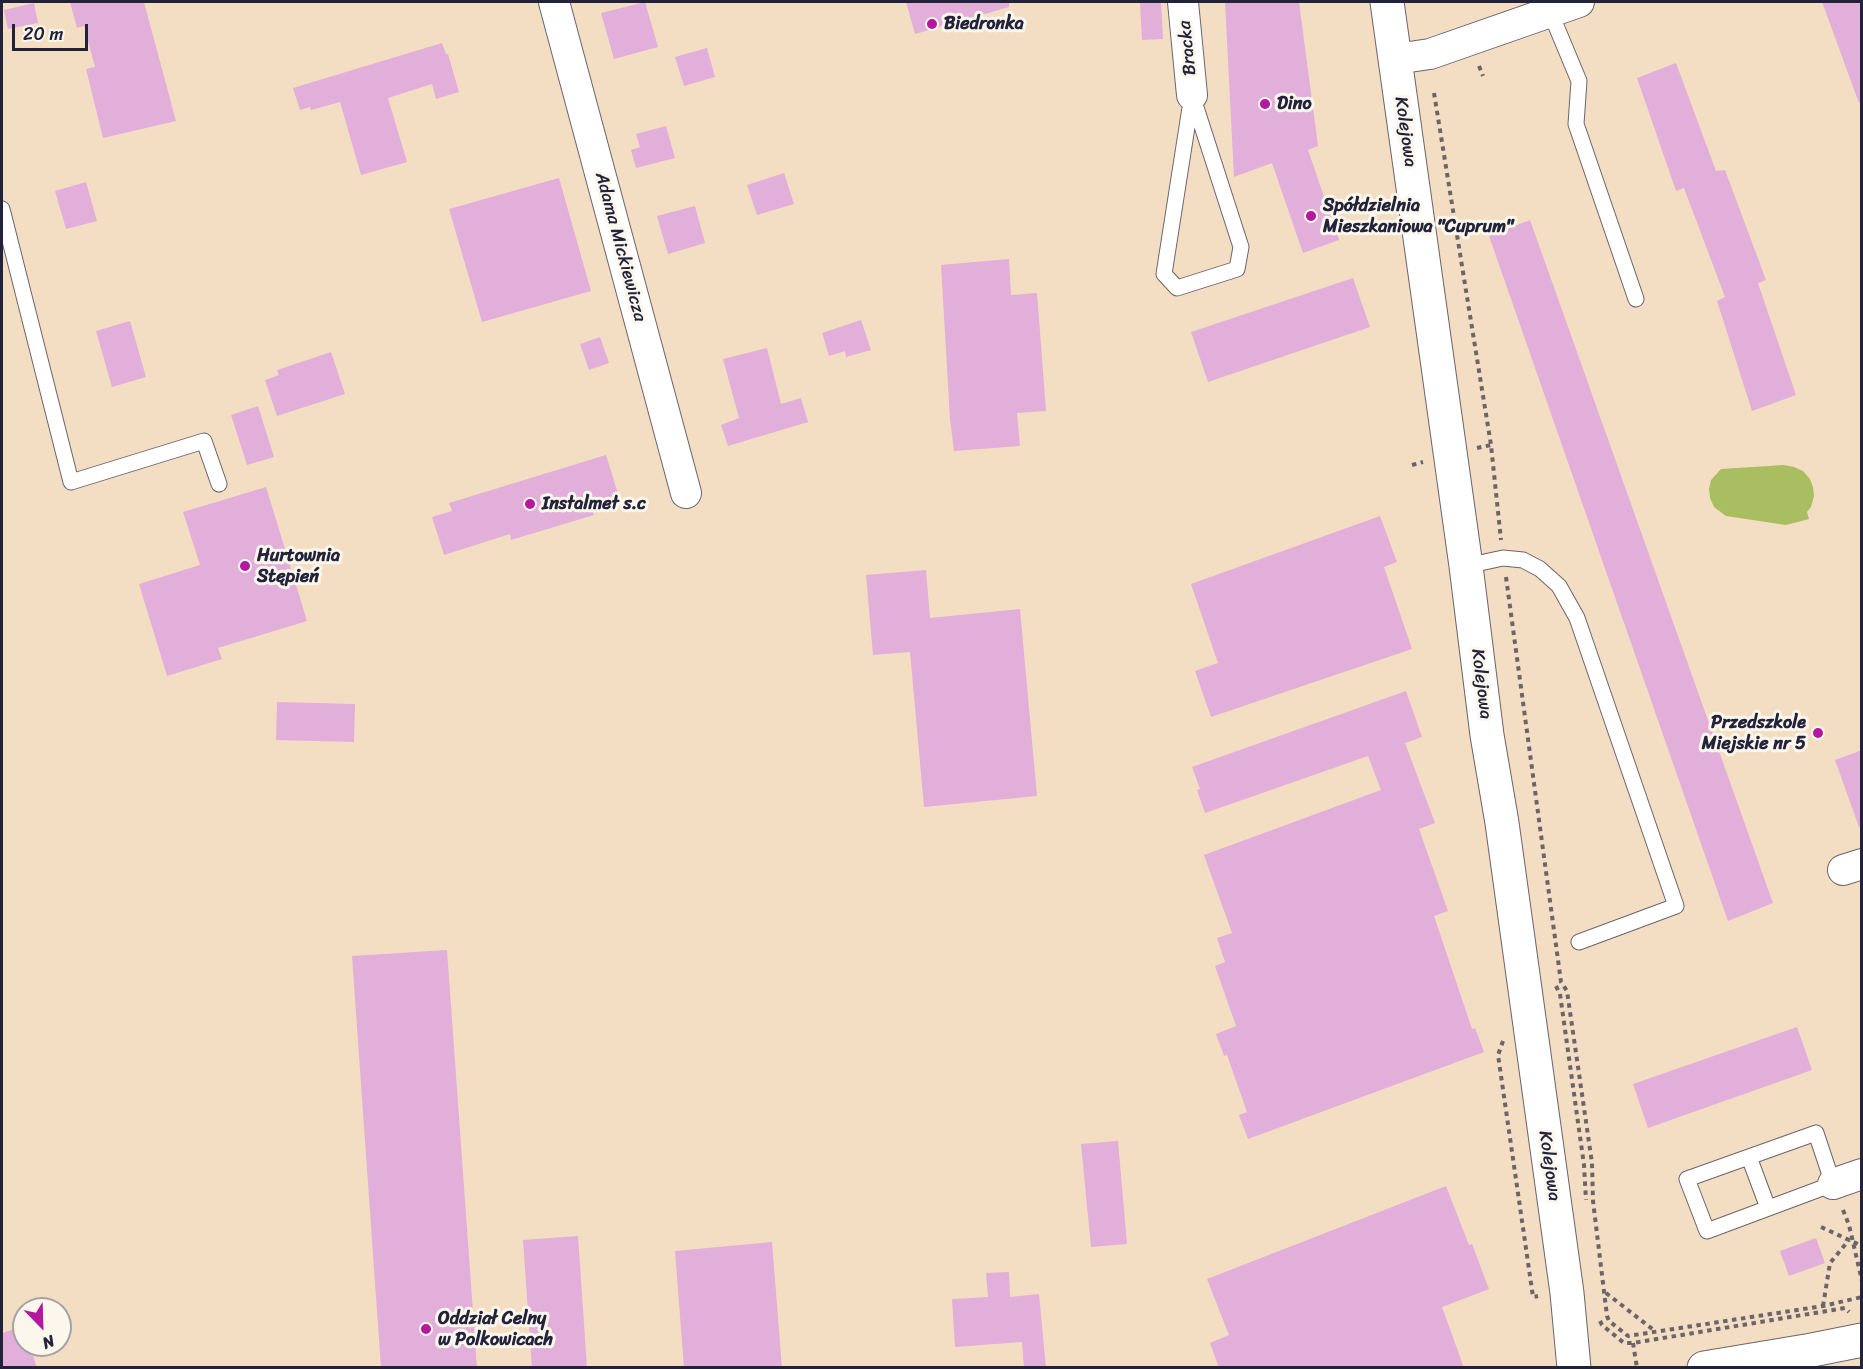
<!DOCTYPE html>
<meta charset="utf-8">
<style>
body{margin:0}
#map{position:relative;width:1863px;height:1369px;overflow:hidden;background:#f4dec3;font-family:Sriracha,sans-serif}
canvas{display:block}
.frame{position:absolute;inset:0;border:3px solid #22223b;pointer-events:none}
.north{position:absolute;left:12px;top:1297px;width:60px;height:60px;box-sizing:border-box;background:#fbf7ec;border:2px solid #a4a2a5;border-radius:50%;rotate:157deg;font-size:16px;font-weight:700;line-height:24px;text-align:center;color:#22223b}
.north::after{content:'';display:block;margin:auto;width:21px;height:27px;background:#b5179e;clip-path:polygon(50% 0,100% 100%,50% 72%,0 100%)}
.scale{position:absolute;left:12px;top:24px;width:76px;height:27px;box-sizing:border-box;border:3px solid #22223b;border-top:0;padding-left:8px;font-size:18px;line-height:21px;white-space:nowrap;color:#22223b;-webkit-text-stroke:4px #fbf7ec;paint-order:stroke}
</style>
<div id="map">
<canvas width="1863" height="1369"></canvas>
<div class="frame"></div>
<div class="north">N</div>
<div class="scale">20 m</div>
</div>
<script>
const context = document.querySelector('canvas').getContext('2d');
context.lineJoin = 'round';
function fill(path, color) { context.fillStyle = color; context.fill(path, 'evenodd'); }
const toPath = rows => new Path2D(rows.map(r => 'M' + r).join(''));
function stroke(path, color, width, dash) { context.strokeStyle = color; context.lineWidth = width; context.lineCap = dash ? 'butt' : 'round'; context.setLineDash(dash || []); context.stroke(path); }
function drawText(font, color, halo, rows, align = 'center') {
  context.font = font + ' Sriracha,sans-serif'; context.lineWidth = 6; context.setLineDash([]); context.textBaseline = 'middle'; context.strokeStyle = halo; context.fillStyle = color; for (const [text, x, y, turn = 0] of rows) {
    context.save(); context.translate(x, y); context.rotate((+turn || 0) * Math.PI / 180); context.textAlign = isNaN(turn) ? turn : align; if (halo) context.strokeText(text, 0, 0); context.fillText(text, 0, 0); context.restore();
  }
}
const green = toPath([
 [1784,465,1794,467,1803,471,1810,479,1813,487,1814,496,1811,507,1807,512,1809,519,1786,525,1726,516,1714,507,1710,498,1709,489,1711,480,1721,469]
]);
const building = toPath([
 [70,2,144,2,176,121,103,138,86,69,95,67,84,26,77,28],
 [645,2,658,47,614,59,601,13],
 [906,2,1009,2,1009,7,915,34],
 [1140,2,1161,2,1163,39,1142,40],
 [1225,2,1299,2,1318,146,1308,150,1339,240,1303,253,1272,163,1234,177],
 [1822,2,1862,2,1862,103,1859,103],
 [34,3,38,23,8,29,4,10],
 [442,43,446,54,448,54,459,92,436,99,432,84,388,98,407,162,361,175,340,102,311,110,310,107,300,110,293,88],
 [707,48,715,77,684,86,675,57],
 [1676,63,1716,171,1725,170,1766,280,1758,283,1796,395,1752,411,1717,301,1725,297,1684,188,1676,191,1637,78],
 [666,126,675,158,636,168,631,150,640,147,636,134],
 [784,173,794,204,757,215,747,185],
 [559,178,591,291,482,322,449,209],
 [86,182,97,221,66,229,55,191],
 [695,206,705,243,668,254,657,216],
 [1530,220,1773,903,1728,921,1489,236],
 [1009,259,1011,295,1037,293,1046,411,1017,413,1020,446,954,451,950,419,941,265],
 [1353,278,1370,327,1208,382,1191,332],
 [861,320,871,350,846,357,845,351,829,356,822,333],
 [130,321,146,377,112,387,96,331],
 [600,337,609,363,589,370,580,344],
 [767,348,781,404,801,398,808,422,728,446,721,425,739,418,723,359],
 [331,352,345,394,277,416,265,380,279,375,277,370],
 [258,406,274,457,247,465,231,415],
 [606,455,620,500,592,509,594,515,511,540,510,534,444,555,432,517,452,511,449,503],
 [266,487,307,621,218,648,222,659,167,676,139,584,200,565,183,512],
 [1380,516,1397,562,1384,567,1412,649,1211,717,1195,671,1218,663,1191,584],
 [926,570,930,618,1020,609,1037,796,924,807,910,652,873,655,866,575],
 [1406,691,1422,737,1405,743,1435,823,1419,829,1448,911,1434,916,1472,1029,1475,1028,1484,1052,1248,1139,1239,1115,1247,1112,1227,1055,1224,1056,1216,1034,1236,1026,1215,966,1225,962,1217,938,1232,933,1204,855,1381,790,1368,756,1205,813,1197,790,1200,789,1192,767],
 [277,702,355,704,354,742,276,740],
 [1862,750,1862,827,1859,827,1835,760],
 [447,950,477,1368,381,1368,352,956],
 [1797,1027,1812,1070,1648,1128,1633,1084],
 [1118,1141,1127,1244,1091,1247,1081,1144],
 [1446,1186,1469,1245,1472,1244,1489,1289,1442,1307,1464,1368,1219,1368,1210,1343,1229,1335,1207,1279],
 [578,1236,587,1368,532,1368,523,1240],
 [1816,1238,1825,1263,1789,1276,1780,1251],
 [772,1242,782,1368,684,1368,675,1251],
 [1009,1272,1010,1297,1039,1294,1046,1368,1024,1368,1022,1342,955,1347,952,1299,988,1297,986,1273],
 [24,1326,24,1345,30,1345,37,1368,2,1368,2,1333]
]);
const path = toPath([
 [1479,66,1483,76],
 [1434,93,1491,445,1501,540],
 [1477,448,1491,445],
 [1412,465,1423,462],
 [1506,577,1561,982,1567,991,1592,1163,1593,1201,1607,1316,1609,1321,1628,1336,1823,1306,1862,1297],
 [1556,986,1560,994,1584,1165,1586,1200],
 [1503,1041,1498,1055,1533,1297,1538,1296],
 [1843,1210,1849,1225,1862,1281],
 [1821,1227,1862,1246],
 [1606,1293,1655,1331],
 [1823,1306,1830,1263,1849,1240],
 [1600,1321,1602,1325,1624,1343,1633,1343,1845,1308,1849,1312],
 [1633,1343,1637,1368]
]);
const lane = toPath([
 [1549,9,1579,81,1576,124,1636,299],
 [1192,95,1241,247,1237,269,1177,288,1164,274,1192,95],
 [2,209,71,482,204,441,219,484],
 [1466,566,1503,558,1523,560,1540,569,1559,586,1577,618,1676,906,1579,942],
 [1816,1133,1833,1184,1707,1231,1687,1179,1816,1133],
 [1749,1157,1768,1208]
]);
const street = toPath([
 [554,2,686,493],
 [1183,2,1192,95],
 [1395,59,1430,54,1579,2],
 [1843,870,1862,864],
 [1833,1184,1862,1174]
]);
const secondary = toPath([
 [1387,2,1466,566,1487,735,1502,823,1567,1293,1574,1368],
 [1704,1368,1812,1350,1862,1340]
]);
const markers = [
 [932,24,6,"#b5179e"],
 [1265,104,6,"#b5179e"],
 [1311,216,6,"#b5179e"],
 [530,504,6,"#b5179e"],
 [245,566,6,"#b5179e"],
 [1818,733,6,"#b5179e"],
 [426,1329,6,"#b5179e"]
];
const poiNames = [
 ["Biedronka",944,24],
 ["Dino",1277,104],
 ["Spółdzielnia",1323,206],
 ["Mieszkaniowa \"Cuprum\"",1323,227],
 ["Instalmet s.c",542,504],
 ["Hurtownia",257,556],
 ["Stępień",257,577],
 ["Przedszkole",1806,723,"right"],
 ["Miejskie nr 5",1806,744,"right"],
 ["Oddział Celny",438,1319],
 ["w Polkowicach",438,1340]
];
const streetNames = [
 ["Bracka",1188,48,-96],
 ["Kolejowa",1405,132,82],
 ["Adama Mickiewicza",620,247,75],
 ["Kolejowa",1481,684,83],
 ["Kolejowa",1549,1166,82]
];
fill(green, '#a9bd61');
fill(building, '#e1afd9');
stroke(lane, '#6c646b', 17);
stroke(street, '#6c646b', 32);
stroke(secondary, '#6c646b', 35);
stroke(path, '#6c646b', 4, [4.5, 4.5]);
stroke(lane, '#fff', 15);
stroke(street, '#fff', 30);
stroke(secondary, '#fff', 33);
for (const [x, y, r, color] of markers) { const dot = new Path2D(); dot.arc(x, y, r, 0, 2 * Math.PI); context.fillStyle = color; context.fill(dot); stroke(dot, '#fbf7ec', 2); }
drawText('bold 18px', '#22223b', '#fbf7ec', poiNames, 'left');
drawText('18px', '#22223b', '#fbf7ec', streetNames);
</script>
